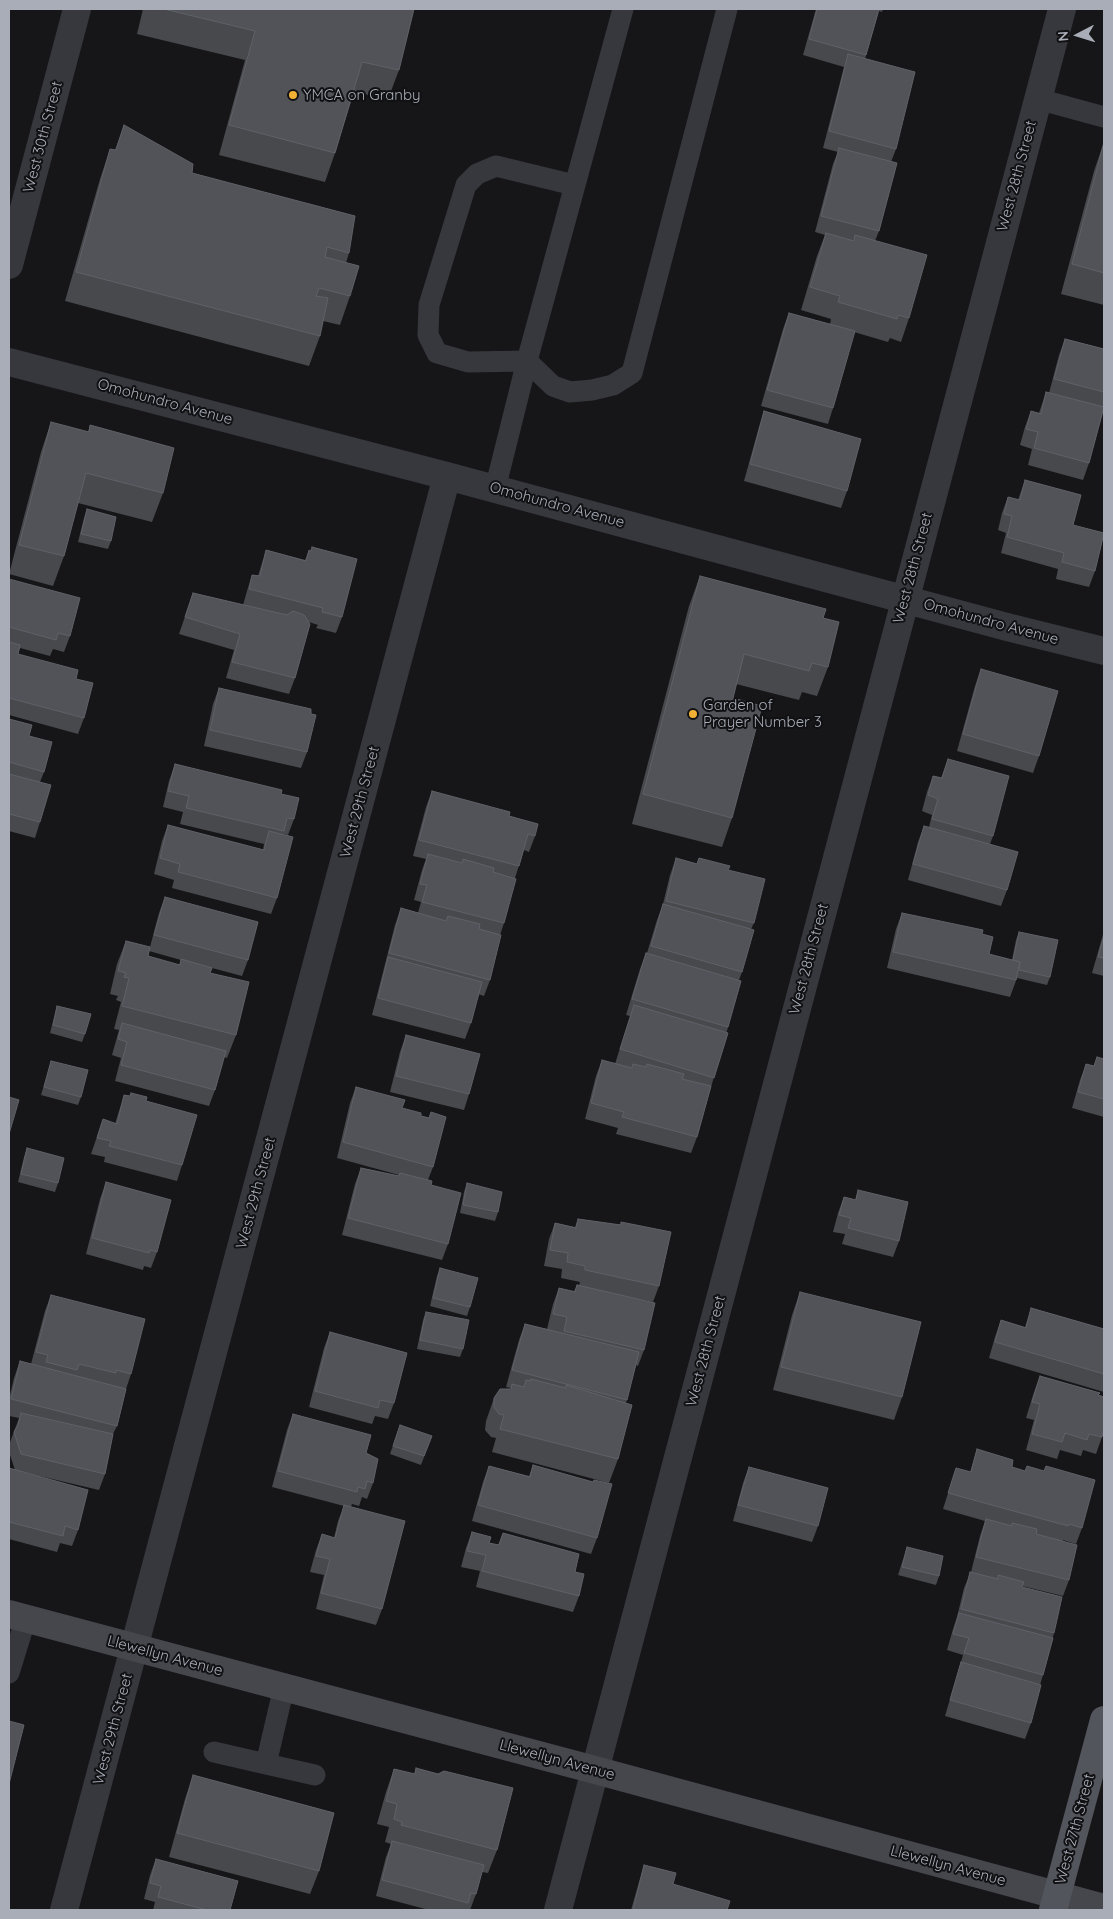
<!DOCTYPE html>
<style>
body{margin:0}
#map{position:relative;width:1113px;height:1919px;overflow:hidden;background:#161618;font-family:Quicksand,sans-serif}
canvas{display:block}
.frame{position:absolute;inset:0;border:10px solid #a8adb8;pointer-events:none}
.north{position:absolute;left:1053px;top:10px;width:50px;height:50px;-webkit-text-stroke:4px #111113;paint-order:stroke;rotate:265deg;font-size:14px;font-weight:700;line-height:20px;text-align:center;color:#a8adb8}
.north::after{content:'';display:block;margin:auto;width:18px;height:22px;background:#a8adb8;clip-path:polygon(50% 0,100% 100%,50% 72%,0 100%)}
</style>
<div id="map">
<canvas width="1113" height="1919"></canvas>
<div class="frame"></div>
<div class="north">N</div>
</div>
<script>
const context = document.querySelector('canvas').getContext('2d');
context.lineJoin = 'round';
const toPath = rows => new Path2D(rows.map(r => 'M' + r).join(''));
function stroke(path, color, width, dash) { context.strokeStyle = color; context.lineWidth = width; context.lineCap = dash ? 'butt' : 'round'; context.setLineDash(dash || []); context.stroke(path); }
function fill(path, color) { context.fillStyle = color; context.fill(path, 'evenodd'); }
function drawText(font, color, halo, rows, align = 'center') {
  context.font = font + ' Quicksand,sans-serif'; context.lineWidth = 4; context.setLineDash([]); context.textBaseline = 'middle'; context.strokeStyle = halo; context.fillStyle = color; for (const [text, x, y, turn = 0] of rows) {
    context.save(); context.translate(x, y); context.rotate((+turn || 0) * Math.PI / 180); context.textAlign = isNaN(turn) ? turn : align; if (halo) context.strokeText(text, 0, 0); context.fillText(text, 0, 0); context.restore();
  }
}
const lane = toPath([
 [1038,99,1104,117],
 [574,185,496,166,477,174,466,185,429,305,428,335,437,353,468,362,527,361,553,386,570,392,592,390,613,385,632,373,727,9],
 [495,489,527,361,623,9],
 [9,1673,26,1618],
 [214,1752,266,1764,284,1687],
 [266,1764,315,1775]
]);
const street = toPath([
 [9,265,77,9],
 [9,362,447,476,1007,627,1104,651],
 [64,1910,447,476],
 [558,1910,1062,9]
]);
const secondary = toPath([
 [9,1614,595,1770,1104,1908]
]);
const primary = toPath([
 [1053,1910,1104,1720]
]);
const wall = toPath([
 [143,9,414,9,399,70,388,99,354,92,335,153,325,182,219,155,245,60,137,34],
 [816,9,883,9,882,12,879,11,865,59,896,149,891,162,879,231,875,241,909,318,901,342,890,338,888,342,854,332,833,408,828,424,761,406,783,329,789,313,830,324,831,319,801,310,817,256,825,235,815,232,833,164,838,152,823,148,844,67,803,55],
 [124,125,192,173,349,253,346,263,350,296,340,325,323,321,320,336,309,366,65,301,100,179,110,149,115,150],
 [1104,142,1104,305,1061,294,1094,171],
 [1065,339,1104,349,1104,410,1103,410,1089,463,1083,480,1028,465,1032,449,1020,445,1025,427,1031,411,1039,413,1046,392,1049,393,1059,355],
 [764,411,847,491,841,508,744,481,759,427],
 [51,422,88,432,90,425,163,493,152,522,78,503,64,556,53,586,9,574,41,452],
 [1025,480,1073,525,1095,571,1089,587,1056,579,1058,569,1001,553,1006,533,998,530,1002,513,1008,497,1018,500],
 [87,509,111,541,108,549,78,542,84,518],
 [266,550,305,560,309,550,342,617,336,633,316,628,318,625,309,622,295,678,289,694,226,678,234,650,179,634,193,593,243,605,247,591,252,575,258,576],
 [700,576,823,618,828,667,817,696,802,692,799,700,736,684,733,698,732,818,722,847,632,824,689,606],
 [9,579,70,636,64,652,53,649,50,656,20,648,18,654,76,679,84,718,78,734,9,715],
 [981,669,1039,756,1033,773,957,751,975,686],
 [219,688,311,714,307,752,301,768,204,746,213,704],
 [9,719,29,736,44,772,40,782,40,822,35,838,9,831],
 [948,759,993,836,990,844,1007,890,1001,906,908,880,918,842,924,826,929,827,932,815,922,811,927,792,933,776,941,778],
 [175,764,281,794,294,819,288,835,283,834,283,835,277,898,271,914,172,888,174,880,154,874,162,841,168,825,263,850,264,844,180,824,183,812,163,807,169,781],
 [432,791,535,836,529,852,524,850,515,878,504,923,500,935,490,980,484,996,478,994,471,1023,465,1039,372,1015,395,925,401,908,418,913,421,902,414,900,422,870,426,859,413,856,426,807],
 [676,858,697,864,699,858,728,870,754,923,751,929,742,972,739,980,728,1027,697,1137,691,1153,616,1134,618,1128,585,1119,596,1076,602,1060,615,1064,630,1016,626,1015,640,969,646,953,647,953,657,920,663,904,670,875],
 [165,897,248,960,242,976,212,968,210,973,236,1035,227,1058,224,1057,215,1090,209,1106,115,1081,121,1058,112,1055,119,1030,114,1029,121,1002,116,1000,118,996,110,994,117,964,126,941,150,947,159,913],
 [149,951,181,960,179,965,148,956],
 [902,913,982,934,989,954,1012,960,1016,940,1019,932,1050,977,1047,985,1017,978,1010,997,887,968,896,929],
 [1104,931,1104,976,1092,973],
 [57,1006,85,1034,82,1042,50,1033],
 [406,1035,469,1094,464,1110,390,1092,400,1052],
 [1097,1057,1104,1059,1104,1117,1072,1108,1080,1080,1086,1064,1094,1066],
 [51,1061,81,1097,78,1105,41,1095],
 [356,1087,402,1108,421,1116,429,1118,431,1112,433,1167,428,1180,431,1185,448,1244,442,1260,342,1235,355,1184,361,1168,399,1176,399,1175,337,1158,350,1103],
 [124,1095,146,1101,182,1165,177,1181,104,1162,105,1157,91,1154,103,1119,115,1124,119,1111],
 [27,1148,58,1183,55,1192,18,1182,24,1157],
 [106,1182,157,1252,151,1268,144,1266,143,1270,86,1254,100,1199],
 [467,1183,498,1212,495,1221,460,1213,464,1192],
 [858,1190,899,1241,893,1257,842,1244,845,1234,833,1232,838,1213,844,1197,855,1200],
 [578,1219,620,1225,621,1222,659,1286,653,1302,614,1294,644,1350,638,1366,636,1365,626,1403,618,1459,609,1483,492,1452,496,1438,491,1437,485,1430,486,1421,494,1398,511,1389,511,1388,506,1387,519,1340,525,1324,547,1329,553,1304,559,1288,574,1291,577,1285,579,1285,580,1282,561,1278,562,1269,544,1266,549,1239,555,1223,575,1227],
 [440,1268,470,1307,467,1316,430,1306,437,1276],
 [800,1292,902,1397,894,1420,773,1390,792,1315],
 [51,1295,131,1374,126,1389,117,1426,113,1434,105,1474,99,1490,18,1471,78,1530,72,1546,60,1543,57,1552,9,1539,9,1468,15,1470,9,1452,9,1445,19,1418,9,1416,9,1399,14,1378,20,1361,31,1364,45,1311],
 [1031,1308,1104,1329,1104,1392,989,1358,995,1337,1001,1320,1025,1327],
 [426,1312,463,1349,460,1357,417,1349,423,1320],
 [330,1332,394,1403,388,1419,375,1416,372,1424,309,1407,324,1348],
 [1040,1376,1099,1395,1102,1437,1096,1454,1083,1450,1081,1456,1060,1450,1057,1459,1026,1450,1034,1420,1026,1418,1034,1392],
 [293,1414,366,1453,373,1483,367,1499,362,1497,359,1506,352,1504,351,1507,382,1609,376,1625,316,1609,324,1575,310,1572,316,1550,322,1534,334,1538,338,1521,344,1506,272,1487,287,1430],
 [400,1425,432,1436,421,1465,390,1454],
 [977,1449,1012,1467,1082,1528,1076,1544,1063,1540,1063,1541,1069,1580,1063,1596,1022,1586,1022,1587,1054,1633,1043,1675,1040,1685,1031,1723,1025,1739,945,1716,963,1655,947,1650,953,1629,957,1617,964,1588,971,1572,980,1536,985,1521,943,1509,956,1468,970,1472],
 [533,1465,597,1538,591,1554,472,1521,483,1482,489,1466,529,1476],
 [749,1467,818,1526,812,1542,733,1521,743,1483],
 [472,1532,489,1543,498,1545,503,1533,575,1572,579,1596,573,1612,476,1587,480,1571,461,1567,466,1548],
 [907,1547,939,1576,936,1585,898,1575],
 [416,1768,497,1850,488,1873,482,1872,476,1894,470,1910,466,1909,466,1910,429,1910,376,1896,386,1857,391,1844,385,1842,389,1827,377,1824,386,1792,394,1769,414,1774],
 [193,1775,319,1871,310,1894,169,1857,185,1799],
 [156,1859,230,1910,153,1910,155,1902,144,1899,150,1875],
 [644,1865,673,1884,727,1910,631,1910,639,1882]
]);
const building = toPath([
 [164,9,414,9,399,70,362,62,335,153,229,125,255,31,164,9],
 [817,9,879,9,866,55,809,39,817,9],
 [848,54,915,72,896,149,829,131,848,54],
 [124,125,193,164,192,173,355,216,349,253,327,247,325,257,359,266,350,296,319,288,316,296,328,298,320,336,76,272,110,149,116,150,124,125],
 [1104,142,1104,273,1072,264,1104,142],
 [839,148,897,163,879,231,821,216,839,148],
 [826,233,854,241,855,235,927,255,909,318,898,315,897,319,838,302,840,296,810,287,826,233],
 [789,313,855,331,833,408,767,390,789,313],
 [1065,339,1104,349,1104,392,1054,379,1065,339],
 [1046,392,1104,407,1089,463,1034,448,1038,432,1026,429,1031,411,1041,414,1046,392],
 [764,411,861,439,847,491,750,464,764,411],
 [51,422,89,432,90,425,174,448,163,493,86,473,64,556,19,545,51,422],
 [1025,480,1081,495,1073,525,1104,533,1095,571,1062,562,1064,553,1007,537,1012,516,1004,514,1008,497,1020,500,1025,480],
 [87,509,116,517,111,541,81,534,87,509],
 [312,547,357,559,342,617,322,612,323,608,249,589,252,575,260,576,266,550,306,561,309,550,311,551,312,547],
 [700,576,826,609,823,618,839,622,828,667,812,663,809,671,744,654,733,698,762,706,732,818,643,794,700,576],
 [9,579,80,598,70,636,58,633,56,640,9,627,9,579],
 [193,593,287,615,293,611,304,615,310,624,295,678,232,662,240,634,185,617,193,593],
 [9,642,20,645,18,654,78,670,76,679,93,683,84,718,9,698,9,642],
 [981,669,1058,691,1039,756,963,734,981,669],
 [219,688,311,709,311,714,316,715,307,752,210,730,219,688],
 [9,719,32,725,29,736,52,742,44,772,9,762,9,719],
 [948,759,1009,776,993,836,932,819,938,799,928,795,933,776,942,778,948,759],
 [175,764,282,790,281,794,299,798,294,819,287,818,284,831,186,808,189,796,168,791,175,764],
 [9,774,51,785,40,822,9,814,9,774],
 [432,791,510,812,509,816,538,824,535,836,528,834,519,866,419,840,432,791],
 [168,825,264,850,269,831,293,837,277,898,178,872,180,864,160,858,168,825],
 [924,826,1018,852,1007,890,913,864,924,826],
 [428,854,462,863,463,859,494,868,493,872,516,879,504,923,422,902,427,885,420,884,428,854],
 [676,858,697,864,699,858,730,866,728,870,765,879,754,923,666,901,676,858],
 [165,897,258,922,248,960,154,935,165,897],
 [663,904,754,930,742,972,651,946,663,904],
 [401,908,446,921,448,916,480,924,479,929,501,935,490,980,389,953,401,908],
 [902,913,983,930,982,934,993,937,989,954,1020,962,1016,980,893,952,902,913],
 [1019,932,1058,940,1050,977,1019,970,1020,962,1013,960,1019,932],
 [1104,936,1104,958,1098,957,1104,936],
 [126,941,150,947,148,956,180,965,181,959,212,968,210,973,249,982,236,1035,122,1006,129,978,124,977,126,973,118,971,126,941],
 [646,953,741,981,728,1027,632,999,646,953],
 [388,957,482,982,471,1023,378,998,388,957],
 [634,1005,728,1033,714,1078,620,1049,634,1005],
 [57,1006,91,1014,85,1034,53,1025,57,1006],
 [122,1023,226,1051,215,1090,121,1065,127,1042,118,1039,122,1023],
 [406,1035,480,1054,469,1094,396,1076,406,1035],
 [1097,1057,1104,1059,1104,1099,1078,1092,1086,1064,1094,1066,1097,1057],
 [602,1060,632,1068,633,1064,646,1067,647,1064,684,1074,682,1079,711,1086,697,1137,622,1117,624,1112,591,1103,602,1060],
 [51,1061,88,1070,81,1097,44,1087,51,1061],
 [356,1087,405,1100,402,1108,421,1113,421,1116,429,1118,431,1112,446,1117,433,1167,343,1142,356,1087],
 [131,1093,147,1097,146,1101,197,1115,182,1165,109,1146,111,1141,97,1138,103,1119,117,1124,124,1095,130,1096,131,1093],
 [9,1097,19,1100,9,1134,9,1097],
 [27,1148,64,1158,58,1183,21,1174,27,1148],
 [361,1168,399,1176,400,1173,432,1181,431,1185,461,1193,448,1244,348,1218,361,1168],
 [106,1182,171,1200,157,1252,150,1250,149,1253,92,1238,106,1182],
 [467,1183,502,1192,498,1212,463,1205,467,1183],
 [858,1190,908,1202,899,1241,848,1228,851,1218,839,1215,844,1197,856,1200,858,1190],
 [578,1219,621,1225,621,1222,671,1232,659,1286,585,1270,585,1266,567,1262,568,1253,550,1250,555,1223,576,1228,578,1219],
 [440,1268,478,1278,470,1307,433,1298,440,1268],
 [577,1285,655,1303,644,1350,564,1331,567,1317,553,1314,559,1288,575,1292,577,1285],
 [800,1292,921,1322,902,1397,781,1367,800,1292],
 [51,1295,145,1319,131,1374,116,1370,116,1373,79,1364,77,1370,46,1362,48,1355,36,1352,51,1295],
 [1031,1308,1104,1329,1104,1374,995,1342,1001,1320,1026,1328,1031,1308],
 [426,1312,469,1320,463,1349,420,1340,426,1312],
 [525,1324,639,1352,627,1400,512,1370,525,1324],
 [330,1332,407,1353,394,1403,380,1400,378,1408,315,1391,330,1332],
 [20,1361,126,1389,117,1426,11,1399,20,1361],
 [1040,1376,1100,1393,1098,1395,1104,1397,1104,1428,1102,1437,1089,1434,1087,1440,1065,1433,1062,1442,1032,1434,1040,1404,1032,1402,1040,1376],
 [531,1379,566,1388,566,1385,632,1405,618,1459,500,1429,504,1415,499,1414,494,1407,494,1398,500,1389,511,1389,512,1384,524,1387,526,1380,531,1381,531,1379],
 [21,1413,113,1434,105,1474,21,1454,14,1432,18,1425,21,1413],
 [293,1414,371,1435,366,1453,378,1459,373,1483,367,1481,365,1489,358,1487,357,1492,278,1471,293,1414],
 [400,1425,432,1436,424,1456,393,1446,400,1425],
 [977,1449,1013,1460,1012,1467,1025,1471,1027,1466,1044,1471,1046,1466,1095,1480,1082,1528,1069,1524,1068,1526,948,1493,956,1468,971,1472,977,1449],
 [533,1465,593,1482,594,1480,612,1484,597,1538,478,1505,489,1466,530,1477,533,1465],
 [749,1467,828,1488,818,1526,738,1505,749,1467],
 [9,1468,88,1490,78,1530,65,1526,63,1536,9,1522,9,1468],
 [344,1505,405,1521,382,1609,321,1593,330,1559,316,1556,322,1534,335,1538,344,1505],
 [986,1519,1012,1526,1012,1523,1037,1529,1036,1534,1077,1545,1069,1580,976,1557,986,1519],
 [472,1532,491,1537,489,1543,499,1545,503,1533,579,1554,575,1572,584,1574,579,1596,482,1571,486,1555,467,1551,472,1532],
 [907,1547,943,1556,939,1576,902,1567,907,1547],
 [970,1572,998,1579,998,1575,1024,1582,1022,1587,1062,1597,1054,1633,961,1609,970,1572],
 [959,1613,1053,1638,1043,1675,964,1653,969,1638,953,1634,959,1613],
 [961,1662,1041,1685,1031,1723,950,1700,961,1662],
 [9,1721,24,1725,9,1784,9,1721],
 [416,1768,438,1774,444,1771,513,1788,497,1850,401,1825,402,1822,394,1819,397,1804,386,1801,394,1769,415,1774,416,1768],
 [193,1775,334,1813,319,1871,177,1833,193,1775],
 [392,1841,484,1865,476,1894,471,1893,468,1903,382,1880,392,1841],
 [156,1859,238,1881,230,1910,207,1910,158,1897,161,1886,150,1883,156,1859],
 [644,1865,676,1873,673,1884,730,1901,727,1910,633,1910,644,1865]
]);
const markers = [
 [293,95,5,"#f2b134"],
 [693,714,5,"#f2b134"]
];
const poiNames = [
 ["YMCA on Granby",303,95],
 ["Garden of",703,705],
 ["Prayer Number 3",703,722]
];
const streetNames = [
 ["West 30th Street",43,137,-75],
 ["West 28th Street",1017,176,-75],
 ["Omohundro Avenue",165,402,15],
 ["Omohundro Avenue",557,505,15],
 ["West 28th Street",913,568,-75],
 ["Omohundro Avenue",991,622,15],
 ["West 29th Street",360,802,-75],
 ["West 28th Street",809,959,-75],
 ["West 29th Street",256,1193,-75],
 ["West 28th Street",706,1351,-75],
 ["Llewellyn Avenue",165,1656,15],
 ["West 29th Street",113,1729,-75],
 ["Llewellyn Avenue",557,1760,15],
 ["West 27th Street",1075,1829,-75],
 ["Llewellyn Avenue",948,1866,15]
];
stroke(lane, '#37383d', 21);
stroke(street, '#37383d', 28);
stroke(secondary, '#45474d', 28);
stroke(primary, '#53555c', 28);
fill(wall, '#47494d');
fill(building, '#525359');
stroke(building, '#5f6168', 1);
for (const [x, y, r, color] of markers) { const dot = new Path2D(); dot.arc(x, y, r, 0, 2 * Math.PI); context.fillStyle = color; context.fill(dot); stroke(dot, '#111113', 2); }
drawText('15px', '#a8adb8', '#111113', poiNames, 'left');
drawText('15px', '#a8adb8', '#111113', streetNames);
</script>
